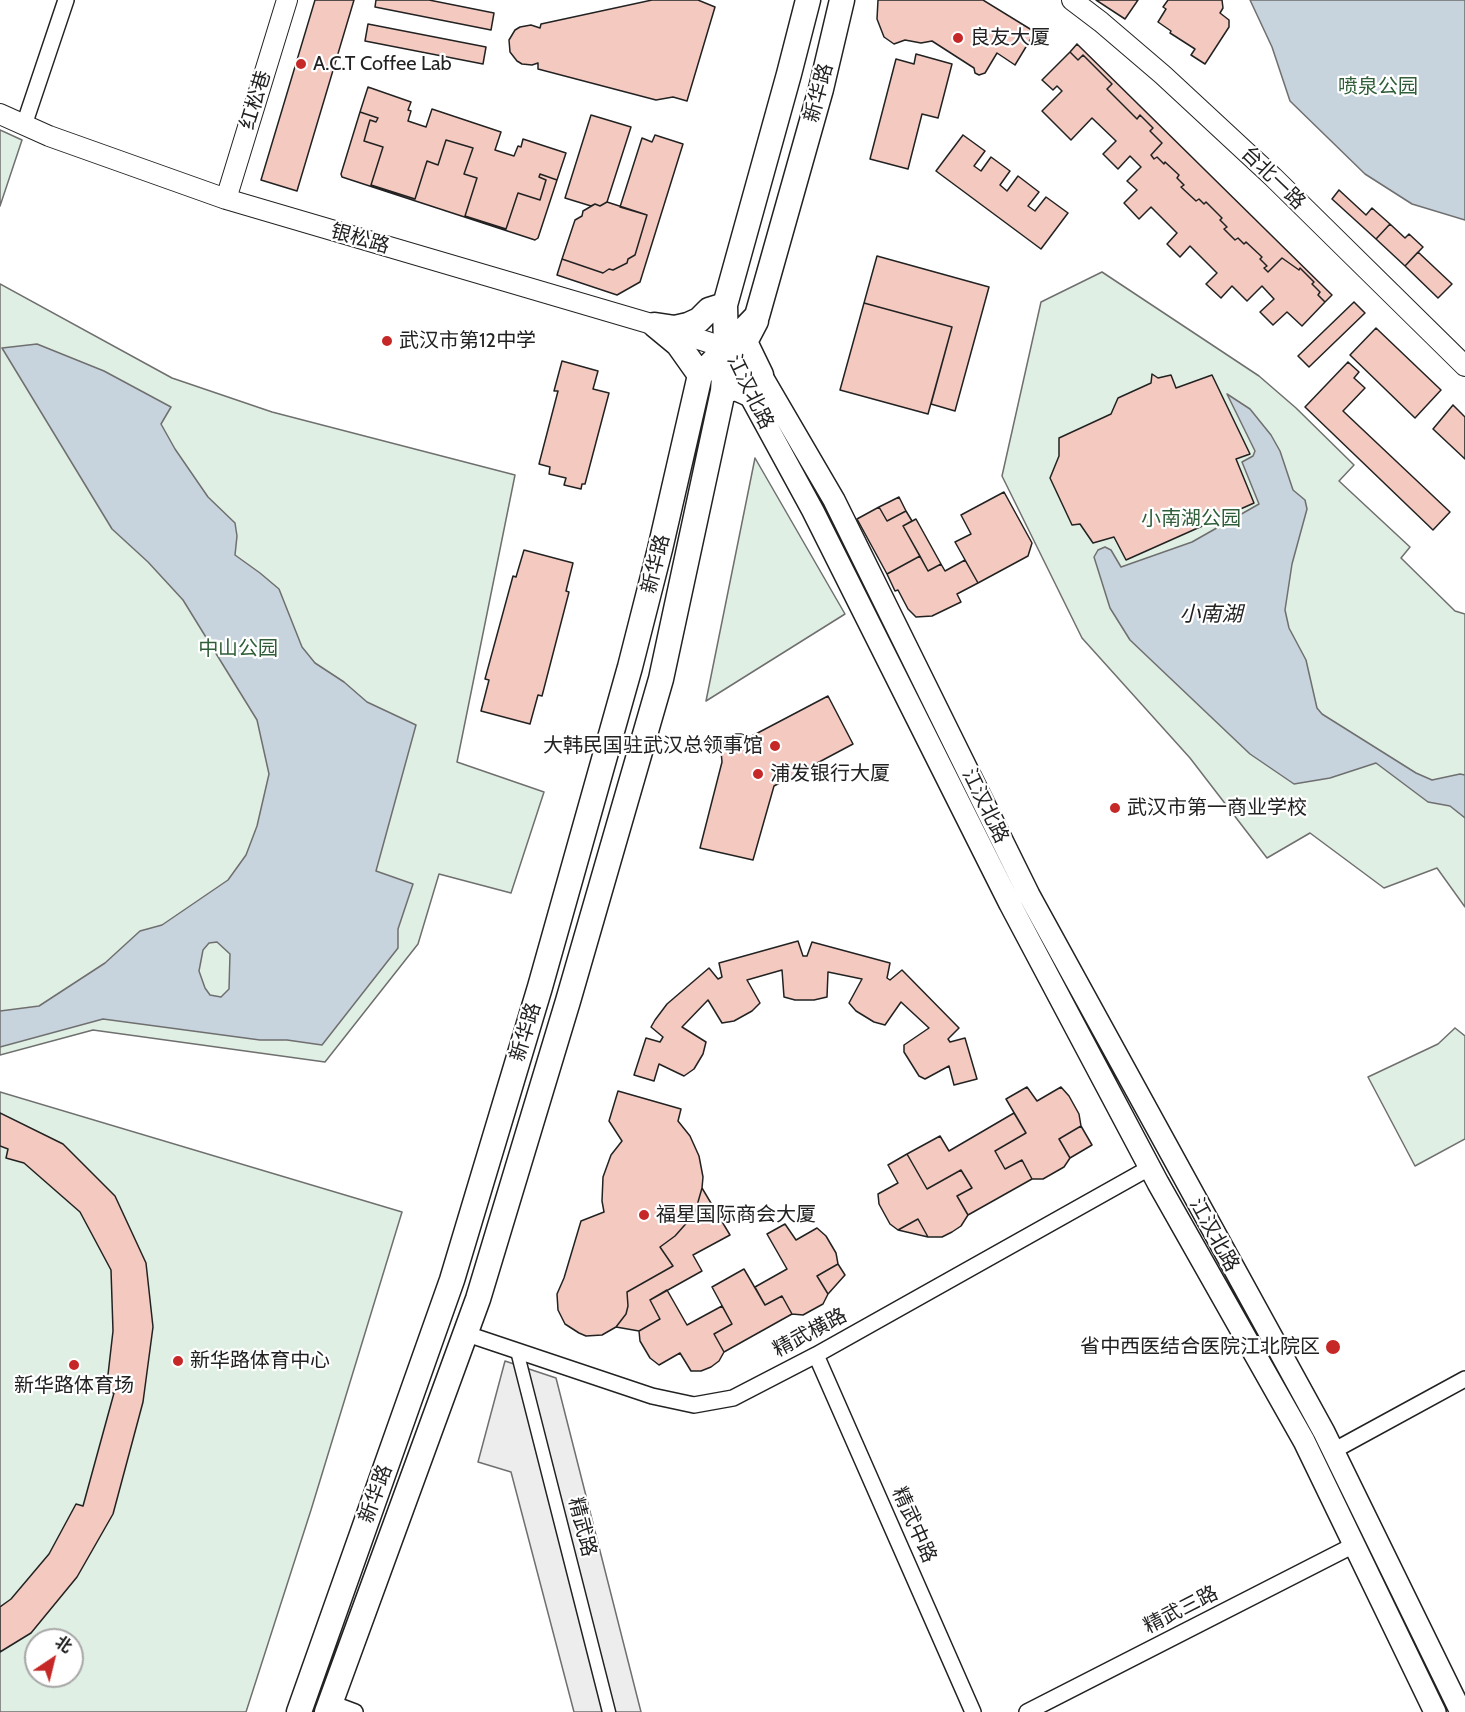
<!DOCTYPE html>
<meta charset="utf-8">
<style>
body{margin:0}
#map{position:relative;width:1465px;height:1712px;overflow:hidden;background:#fff;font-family:Cabin,"Noto Sans SC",sans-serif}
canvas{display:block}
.north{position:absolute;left:24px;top:1628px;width:60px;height:60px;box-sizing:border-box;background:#fff;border:2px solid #a7a7a7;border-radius:50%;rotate:35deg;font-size:16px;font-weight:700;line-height:24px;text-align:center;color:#222}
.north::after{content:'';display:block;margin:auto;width:21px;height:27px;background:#c62828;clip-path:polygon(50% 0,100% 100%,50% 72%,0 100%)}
</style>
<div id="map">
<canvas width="1465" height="1712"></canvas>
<div class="north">北</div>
</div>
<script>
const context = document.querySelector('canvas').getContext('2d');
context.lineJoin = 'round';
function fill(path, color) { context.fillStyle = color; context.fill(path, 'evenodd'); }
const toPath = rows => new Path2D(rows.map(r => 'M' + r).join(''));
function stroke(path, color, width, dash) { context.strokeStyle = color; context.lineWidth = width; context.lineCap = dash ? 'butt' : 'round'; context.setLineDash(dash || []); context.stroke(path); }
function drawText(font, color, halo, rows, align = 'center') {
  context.font = font + ' Cabin,"Noto Sans SC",sans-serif'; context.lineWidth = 4.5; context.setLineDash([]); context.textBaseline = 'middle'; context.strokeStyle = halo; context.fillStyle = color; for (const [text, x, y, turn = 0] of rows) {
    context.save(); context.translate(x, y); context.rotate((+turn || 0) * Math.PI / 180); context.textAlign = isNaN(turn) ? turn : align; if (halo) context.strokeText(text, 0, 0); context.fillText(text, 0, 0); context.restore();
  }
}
const green = toPath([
 [0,130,22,140,0,206,0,130],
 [1102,272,1259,376,1296,408,1354,465,1339,481,1410,547,1401,558,1455,611,1465,614,1465,907,1437,868,1384,888,1310,833,1267,858,1190,758,1082,638,1002,476,1041,302,1102,272],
 [0,284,172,378,272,412,515,475,457,762,544,792,511,893,439,874,418,944,325,1062,93,1030,0,1055,0,284],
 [755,458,845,614,706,701,755,458],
 [1455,1028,1465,1036,1465,1139,1415,1166,1368,1077,1438,1044,1455,1028],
 [0,1092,402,1212,311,1510,246,1712,0,1712,0,1092],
 [36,1640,72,1640,72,1676,36,1676,36,1640]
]);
const parking = toPath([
 [505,1361,556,1378,641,1712,574,1712,511,1472,478,1462,505,1361]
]);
const water = toPath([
 [1250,0,1465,0,1465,220,1412,204,1365,174,1290,101,1272,47,1250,0],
 [37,344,104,371,171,407,161,424,175,449,208,497,235,523,237,536,235,555,260,573,279,589,302,647,315,663,344,682,367,702,416,725,376,871,413,884,398,929,398,948,322,1045,287,1040,260,1040,103,1019,0,1047,0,1011,39,1006,105,963,140,931,162,925,228,880,246,855,257,826,269,774,257,720,183,600,148,562,112,529,2,348,37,344],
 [217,942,230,954,229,989,221,997,210,995,205,988,199,971,203,950,209,943,217,942],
 [1227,394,1250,409,1271,435,1280,451,1293,490,1305,500,1307,509,1292,564,1285,610,1289,628,1306,660,1317,708,1322,714,1416,773,1432,780,1460,774,1465,775,1465,818,1450,806,1428,802,1376,763,1330,778,1294,784,1250,754,1130,640,1110,608,1094,557,1098,550,1105,547,1111,550,1121,567,1192,542,1259,504,1242,462,1253,456,1255,451,1227,394]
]);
const building = toPath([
 [315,0,354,0,297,191,261,180,315,0],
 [376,0,429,0,494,13,491,30,375,7,376,0],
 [652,0,698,0,715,7,687,101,673,97,656,100,538,69,538,63,532,65,522,64,517,61,510,52,509,40,515,30,520,27,531,25,540,28,541,24,652,0],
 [878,0,983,0,1035,32,1015,65,997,53,985,73,979,75,975,73,974,68,932,41,921,43,905,40,894,44,884,37,877,19,878,0],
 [1096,0,1138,0,1125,19,1096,0],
 [1168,0,1222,0,1223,8,1220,13,1229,20,1229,27,1205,64,1191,55,1195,49,1170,33,1171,31,1158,22,1166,9,1163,7,1168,0],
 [368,24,486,47,483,64,365,41,368,24],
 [1077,44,1332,295,1325,302,1318,295,1320,292,1312,284,1314,282,1300,268,1299,270,1282,258,1268,272,1264,268,1267,266,1260,259,1262,257,1246,242,1244,244,1238,238,1235,240,1224,229,1227,227,1220,220,1222,218,1206,202,1204,204,1199,199,1196,201,1181,187,1184,185,1177,178,1179,175,1165,162,1164,164,1157,157,1154,159,1151,155,1162,143,1150,131,1153,128,1140,115,1137,119,1107,89,1112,84,1083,55,1078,60,1070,52,1077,44],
 [1070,52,1078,60,1083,55,1112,84,1107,89,1137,119,1140,115,1153,128,1150,131,1162,143,1151,155,1154,159,1157,157,1164,164,1165,162,1179,175,1177,178,1184,185,1181,187,1196,201,1199,199,1204,204,1206,202,1222,218,1220,220,1227,227,1224,229,1235,240,1238,238,1244,244,1246,242,1262,257,1260,259,1267,266,1264,268,1268,272,1282,258,1299,270,1300,268,1314,282,1312,284,1320,292,1318,295,1325,302,1302,326,1287,312,1273,325,1260,312,1274,299,1262,286,1247,301,1232,286,1221,298,1206,284,1217,273,1190,246,1180,257,1167,244,1177,233,1151,207,1139,219,1124,203,1137,190,1127,181,1141,167,1130,156,1118,169,1103,154,1116,141,1092,118,1071,140,1042,111,1062,91,1057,86,1053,90,1042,80,1070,52],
 [916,54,952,64,938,118,922,114,908,169,870,159,896,59,914,64,916,54],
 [368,87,411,102,408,110,411,111,408,121,426,127,432,109,501,132,495,150,514,156,518,146,521,147,523,139,566,153,557,180,540,174,539,177,546,180,540,200,518,193,506,229,465,216,477,178,464,174,473,148,446,140,438,165,427,161,415,199,371,185,383,147,364,141,370,120,376,122,378,118,360,112,368,87],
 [360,112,378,118,376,122,370,120,364,141,383,147,371,185,415,199,427,161,438,165,446,140,473,148,464,174,477,178,465,216,506,229,518,193,540,200,546,180,539,177,540,174,557,180,538,238,535,240,342,177,341,174,360,112],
 [591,115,631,127,607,202,600,206,595,204,591,206,565,198,591,115],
 [655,135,683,144,640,282,617,295,557,275,562,259,603,273,609,269,613,270,627,263,628,259,635,255,647,215,620,207,642,138,652,142,655,135],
 [963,135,985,151,974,166,981,171,991,157,1010,171,1000,185,1007,191,1018,176,1039,192,1028,206,1035,211,1046,197,1068,213,1041,249,936,171,963,135],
 [1339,190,1366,215,1372,208,1390,224,1376,239,1332,199,1339,190],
 [607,202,647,215,635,255,628,259,627,263,613,270,609,269,603,273,562,259,575,220,582,216,583,211,595,204,600,206,607,202],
 [1390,224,1405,238,1409,234,1423,247,1405,266,1376,239,1390,224],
 [1418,252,1452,284,1438,298,1405,266,1418,252],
 [877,256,989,287,955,411,931,404,952,327,864,303,877,256],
 [1354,302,1365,313,1309,367,1298,356,1354,302],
 [864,303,952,327,928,414,840,390,864,303],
 [1376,328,1441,390,1415,418,1350,355,1376,328],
 [562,361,598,371,593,389,609,393,585,484,582,484,581,489,564,485,566,478,549,474,550,467,539,464,558,391,554,391,562,361],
 [1348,362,1359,372,1354,378,1365,388,1343,411,1450,512,1433,530,1305,407,1348,362],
 [1152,374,1158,378,1171,375,1176,388,1212,375,1250,454,1236,459,1254,503,1126,560,1114,537,1093,543,1080,524,1072,525,1050,478,1059,456,1059,438,1111,414,1118,398,1151,383,1152,374],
 [1453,405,1465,417,1465,459,1433,429,1453,405],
 [1004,492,1032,543,1028,556,978,583,955,542,971,534,961,515,1004,492],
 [899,497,906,511,887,521,879,507,899,497],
 [879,507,887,521,906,511,912,521,903,526,920,556,887,574,857,519,879,507],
 [916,519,941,564,928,571,903,526,916,519],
 [524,550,573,563,566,591,569,592,542,696,538,695,530,724,481,711,489,680,485,679,513,576,516,577,524,550],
 [920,556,928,571,941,564,945,571,965,560,978,583,957,594,961,602,932,616,916,617,908,609,898,590,895,591,887,574,920,556],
 [828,696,853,744,774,786,753,860,700,848,722,762,721,751,726,739,735,734,741,734,750,737,828,696],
 [798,941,803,956,807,956,812,942,890,963,887,978,890,980,902,970,959,1028,948,1039,950,1042,965,1038,977,1079,954,1085,949,1066,925,1079,919,1076,904,1052,904,1045,929,1028,901,1002,885,1025,874,1022,856,1011,849,1003,862,979,828,972,827,997,814,1000,795,1000,784,997,782,970,747,980,760,1003,752,1011,734,1021,722,1023,708,1000,682,1027,706,1042,703,1054,694,1069,684,1076,659,1064,654,1081,634,1075,646,1038,660,1042,663,1037,651,1027,655,1020,667,1004,709,968,718,979,722,977,719,963,798,941],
 [1027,1087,1037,1101,1061,1087,1069,1096,1079,1114,1081,1126,1059,1139,1070,1158,1064,1167,1043,1179,1032,1179,1022,1160,1005,1169,995,1151,1026,1133,1006,1099,1027,1087],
 [618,1091,681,1109,678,1121,690,1136,699,1156,703,1177,702,1188,696,1209,691,1218,675,1236,660,1247,673,1266,627,1292,628,1306,626,1314,616,1327,602,1335,586,1336,579,1333,565,1324,558,1310,557,1294,564,1278,581,1221,604,1212,602,1201,603,1177,611,1155,622,1141,609,1121,618,1091],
 [0,1113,63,1144,115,1196,146,1263,153,1327,143,1402,113,1514,77,1577,31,1633,0,1652,0,1607,11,1599,49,1554,76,1504,83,1506,114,1393,106,1392,113,1331,111,1270,80,1212,24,1163,6,1158,8,1149,0,1146,0,1113],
 [1014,1113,1026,1133,995,1151,1005,1169,1022,1160,1032,1179,968,1215,957,1196,972,1188,961,1170,927,1189,907,1154,940,1136,949,1151,1014,1113],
 [1081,1126,1092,1145,1070,1158,1059,1139,1081,1126],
 [907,1154,927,1189,961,1170,972,1188,957,1196,968,1215,961,1226,952,1232,942,1237,928,1237,918,1219,898,1230,890,1224,879,1204,878,1194,898,1183,888,1165,907,1154],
 [702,1188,730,1235,693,1255,702,1271,650,1300,660,1319,639,1331,616,1327,626,1314,628,1306,627,1292,673,1266,660,1247,675,1236,691,1218,696,1209,702,1188],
 [918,1219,928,1237,898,1230,918,1219],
 [785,1224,796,1240,817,1228,826,1236,836,1253,838,1264,817,1276,828,1294,823,1304,803,1315,792,1314,782,1296,765,1305,755,1287,787,1269,767,1234,785,1224],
 [838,1264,845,1275,828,1294,817,1276,838,1264],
 [744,1269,765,1305,782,1296,792,1314,724,1352,714,1334,732,1324,712,1287,744,1269],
 [667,1290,687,1325,722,1306,732,1324,714,1334,724,1352,719,1361,711,1367,701,1371,691,1371,680,1353,659,1365,650,1358,640,1341,639,1331,660,1319,650,1300,667,1290]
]);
const pedestrian = toPath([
 [517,1351,609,1712]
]);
const minor = toPath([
 [24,125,66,0],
 [464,1333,652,1396,694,1405,733,1398,816,1355,1151,1167],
 [816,1355,973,1712],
 [1333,1451,1465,1379],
 [331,1703,355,1712],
 [1027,1712,1354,1545]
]);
const tertiary = toPath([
 [1072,0,1101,22,1163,75,1273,177,1465,366],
 [0,114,49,136,226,199,655,325,726,348],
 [226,199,287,0]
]);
const secondary = toPath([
 [726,348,761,375,834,500,1029,895,1324,1432,1461,1712],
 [741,379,813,511,1010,904,1158,1183,1304,1441,1435,1712]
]);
const primary = toPath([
 [756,321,745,342,761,375],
 [700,375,678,344,655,325,675,328,688,325,699,320,709,310,725,305],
 [723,391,736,388,747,393],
 [299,1712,452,1280,540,987,630,667,660,549,700,375,726,348,725,305,789,74,808,0],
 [327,1712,478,1299,568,1001,661,679,723,391,726,348,757,316,821,89,842,0]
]);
const markers = [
 [958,38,6,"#c62828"],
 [301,64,6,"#c62828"],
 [387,341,6,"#c62828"],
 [775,746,6,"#c62828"],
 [758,774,6,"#c62828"],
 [1115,808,6,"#c62828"],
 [644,1215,6,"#c62828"],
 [1333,1347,8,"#c62828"],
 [178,1361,6,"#c62828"],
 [74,1365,6,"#c62828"]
];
const poiNames = [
 ["良友大厦",970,38],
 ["A.C.T Coffee Lab",313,64],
 ["武汉市第12中学",399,341],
 ["大韩民国驻武汉总领事馆",763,746,"right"],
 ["浦发银行大厦",770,774],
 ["武汉市第一商业学校",1127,808],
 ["福星国际商会大厦",656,1215],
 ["省中西医结合医院江北院区",1320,1347,"right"],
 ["新华路体育中心",190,1361],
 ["新华路体育场",74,1386,"center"]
];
const parkNames = [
 ["喷泉公园",1378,87],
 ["小南湖公园",1191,519],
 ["中山公园",238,649]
];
const streetNames = [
 ["新华路",819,93,-75],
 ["红松巷",256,100,-73],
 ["台北一路",1273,178,44],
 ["银松路",360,239,16],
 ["江汉北路",750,392,64],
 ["新华路",656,564,-76],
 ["江汉北路",985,806,64],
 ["新华路",526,1032,-73],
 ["江汉北路",1214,1235,61],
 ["精武横路",810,1333,-28],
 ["新华路",376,1494,-70],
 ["精武中路",914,1525,66],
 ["精武路",582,1527,76],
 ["精武三路",1181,1610,-27]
];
const waterNames = [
 ["小南湖",1211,615]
];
fill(green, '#e0efe3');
stroke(green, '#6f6f6f', 1.5);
fill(parking, '#ededed');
stroke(parking, '#6f6f6f', 1.5);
fill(water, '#c7d3dd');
stroke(water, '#6f6f6f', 1.5);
fill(building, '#f3c9c0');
stroke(building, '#222', 1.5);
stroke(pedestrian, '#222', 15);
stroke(minor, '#222', 18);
stroke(tertiary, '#222', 22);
stroke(secondary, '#222', 24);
stroke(primary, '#222', 27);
stroke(pedestrian, '#fff', 12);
stroke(minor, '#fff', 15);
stroke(tertiary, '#fff', 20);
stroke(secondary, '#fff', 21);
stroke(primary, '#fff', 24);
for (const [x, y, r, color] of markers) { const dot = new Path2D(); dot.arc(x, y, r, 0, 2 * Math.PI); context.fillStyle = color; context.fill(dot); stroke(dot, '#fff', 2); }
drawText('20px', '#222', '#fff', poiNames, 'left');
drawText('20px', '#2f5e38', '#fff', parkNames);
drawText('20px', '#222', '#fff', streetNames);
drawText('italic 21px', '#222', '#fff', waterNames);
</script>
